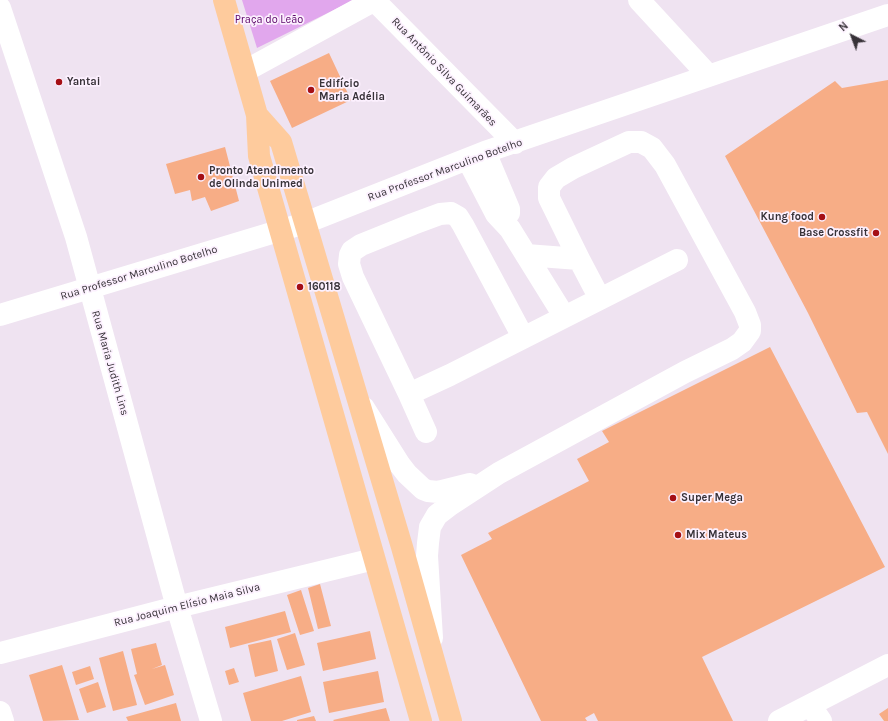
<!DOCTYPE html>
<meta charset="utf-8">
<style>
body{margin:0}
#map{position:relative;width:888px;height:721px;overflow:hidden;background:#efe3f1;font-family:Karla,sans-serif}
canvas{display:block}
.north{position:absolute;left:832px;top:16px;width:40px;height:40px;-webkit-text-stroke:3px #fcf0fe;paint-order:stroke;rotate:318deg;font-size:11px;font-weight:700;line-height:16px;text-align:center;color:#373238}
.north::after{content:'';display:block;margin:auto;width:14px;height:18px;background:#373238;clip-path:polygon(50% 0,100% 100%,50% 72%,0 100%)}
</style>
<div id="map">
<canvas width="888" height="721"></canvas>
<div class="north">N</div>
</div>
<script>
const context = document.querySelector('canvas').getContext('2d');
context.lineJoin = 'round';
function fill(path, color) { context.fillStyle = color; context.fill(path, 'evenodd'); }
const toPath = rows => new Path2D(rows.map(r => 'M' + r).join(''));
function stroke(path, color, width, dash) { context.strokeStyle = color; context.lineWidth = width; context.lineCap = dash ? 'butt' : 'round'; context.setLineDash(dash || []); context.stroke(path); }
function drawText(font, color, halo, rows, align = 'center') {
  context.font = font + ' Karla,sans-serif'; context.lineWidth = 3.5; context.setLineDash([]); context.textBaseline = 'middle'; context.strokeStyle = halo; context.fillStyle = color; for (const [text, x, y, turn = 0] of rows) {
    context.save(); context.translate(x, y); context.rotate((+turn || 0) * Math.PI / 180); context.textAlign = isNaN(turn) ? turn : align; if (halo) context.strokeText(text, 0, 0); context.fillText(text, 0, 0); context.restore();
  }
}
const green = toPath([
 [242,0,354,0,257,48]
]);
const building = toPath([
 [329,53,351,100,292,128,270,81],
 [888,80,888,454,867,412,857,413,808,313,725,156,835,81,842,88],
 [225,147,239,201,211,211,205,197,192,201,190,190,175,194,166,164],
 [770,347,885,567,702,657,733,721,598,721,594,713,585,718,587,721,541,721,461,555,492,539,488,533,589,481,577,459,609,442,602,431],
 [320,584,331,626,318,629,308,588],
 [301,590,314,631,300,635,287,595],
 [285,611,291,632,230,648,225,627],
 [370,631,376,659,323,671,317,643],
 [295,633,305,665,287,670,277,639],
 [271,640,278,671,255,677,248,645],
 [156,643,162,665,152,669,165,665,174,695,145,705,134,675,137,674,131,649],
 [123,651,137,705,113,711,99,658],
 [62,665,79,720,43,721,29,675],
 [90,666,94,679,76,685,72,672],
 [234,668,239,682,229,685,225,671],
 [378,671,384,702,329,713,323,682],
 [301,676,311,712,282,721,251,721,243,693],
 [98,682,106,707,87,713,79,689],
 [176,703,181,721,128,721,126,717],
 [386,708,390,721,334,721,333,720],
 [888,708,888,721,884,721,879,714],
 [314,716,316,721,297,721,297,720]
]);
const minor = toPath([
 [374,0,515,143],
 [639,0,709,76],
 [0,8,76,237,177,607,211,721],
 [245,71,375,0],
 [485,152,509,209,509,213],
 [468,160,496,214,510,229,564,316],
 [526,255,579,259],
 [0,315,305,223,485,152,888,15],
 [523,337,463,225,458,217,451,213,440,214,413,224,361,245,352,251,350,255,349,264,353,277,409,394,450,375,677,260],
 [409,394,426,432],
 [364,408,400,465,407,474,423,489,428,491,438,492,470,484],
 [432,638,427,556,428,543,430,527,437,515,450,505,499,473,685,372,732,349,742,342,750,331,750,325,745,312,665,165,652,148,641,142,629,142,573,168,556,178,549,187,549,198,579,259,600,299],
 [0,653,177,607,374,559],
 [810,705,821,721],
 [0,712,3,721],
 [779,721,888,665]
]);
const major = toPath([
 [224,0,257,115,259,156,421,721],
 [257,115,281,142,402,547,451,721]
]);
const markers = [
 [59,82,4,"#a50f15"],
 [311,90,4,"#a50f15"],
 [201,177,4,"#a50f15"],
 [822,217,4,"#a50f15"],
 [876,233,4,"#a50f15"],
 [300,287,4,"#a50f15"],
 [673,498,4,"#a50f15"],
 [678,535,4,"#a50f15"]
];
const parkNames = [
 ["Praça do Leão",269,20]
];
const streetNames = [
 ["Rua Antônio Silva Guimarães",444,72,46],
 ["Rua Professor Marculino Botelho",445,170,-20],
 ["Rua Professor Marculino Botelho",139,273,-17],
 ["Rua Maria Judith Lins",110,363,74],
 ["Rua Joaquim Elísio Maia Silva",187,605,-14]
];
const poiNames = [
 ["Yantai",67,82],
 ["Edifício",319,84],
 ["Maria Adélia",319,97],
 ["Pronto Atendimento",209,171],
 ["de Olinda Unimed",209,184],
 ["Kung food",814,217,"right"],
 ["Base Crossfit",868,233,"right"],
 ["160118",308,287],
 ["Super Mega",681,498],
 ["Mix Mateus",686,535]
];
fill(green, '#e1a7ed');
fill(building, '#f7ad86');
stroke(minor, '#fff', 22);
stroke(major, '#fecb9d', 22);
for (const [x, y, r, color] of markers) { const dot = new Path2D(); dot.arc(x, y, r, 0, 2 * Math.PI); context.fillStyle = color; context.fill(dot); stroke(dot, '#fcf0fe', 1.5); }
drawText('11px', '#5b0669', '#fcf0fe', parkNames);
drawText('11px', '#373238', '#fcf0fe', streetNames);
drawText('bold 11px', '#373238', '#fcf0fe', poiNames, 'left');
</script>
